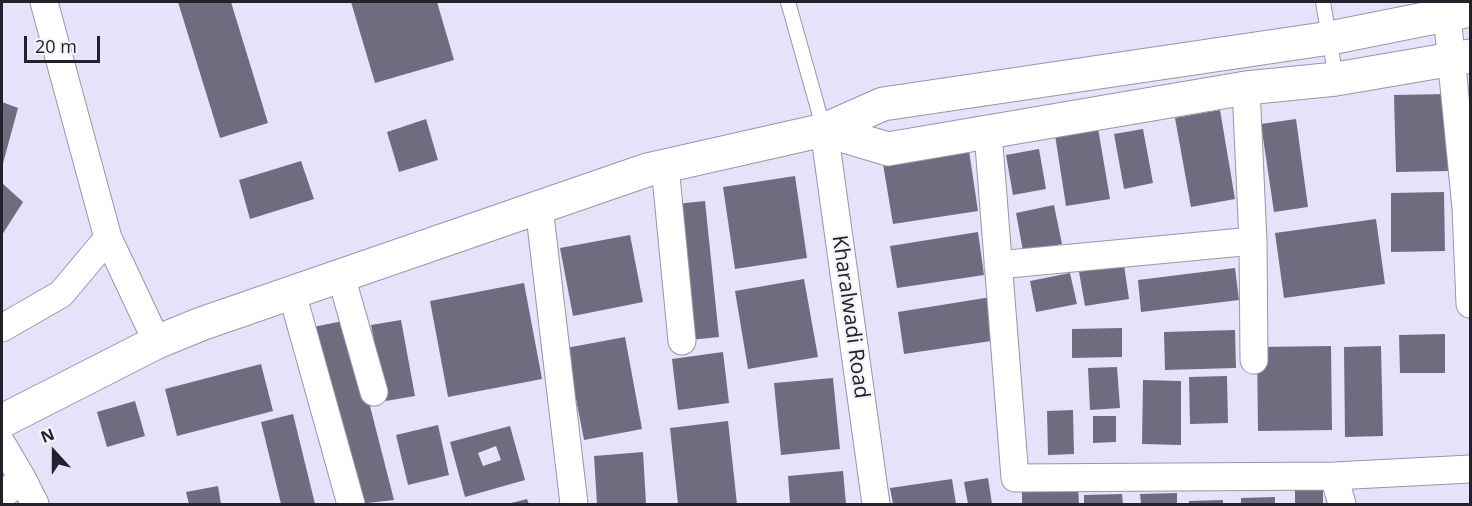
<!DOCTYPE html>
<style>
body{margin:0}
#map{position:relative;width:1472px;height:506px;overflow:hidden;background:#e7e2fa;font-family:"Open Sans",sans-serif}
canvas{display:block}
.frame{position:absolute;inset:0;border:3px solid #23212a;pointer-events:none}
.north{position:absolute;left:24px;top:422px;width:60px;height:60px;-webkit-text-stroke:4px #f4f2fb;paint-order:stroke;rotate:339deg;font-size:16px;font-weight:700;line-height:24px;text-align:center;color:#23212a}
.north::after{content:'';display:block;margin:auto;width:21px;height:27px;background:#23212a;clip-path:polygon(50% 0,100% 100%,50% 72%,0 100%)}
.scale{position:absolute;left:24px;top:36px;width:76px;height:27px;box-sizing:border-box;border:3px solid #23212a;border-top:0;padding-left:8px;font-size:18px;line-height:21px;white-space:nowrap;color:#23212a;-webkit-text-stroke:4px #f4f2fb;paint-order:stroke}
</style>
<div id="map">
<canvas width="1472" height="506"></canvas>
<div class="frame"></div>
<div class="north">N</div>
<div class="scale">20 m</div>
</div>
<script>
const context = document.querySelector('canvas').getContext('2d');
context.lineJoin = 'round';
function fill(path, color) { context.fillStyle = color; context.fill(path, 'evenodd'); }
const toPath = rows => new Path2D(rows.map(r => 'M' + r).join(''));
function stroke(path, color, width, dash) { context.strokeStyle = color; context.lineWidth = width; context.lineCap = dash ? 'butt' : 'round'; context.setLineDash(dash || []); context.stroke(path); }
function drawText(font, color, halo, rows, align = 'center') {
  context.font = font + ' "Open Sans",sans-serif'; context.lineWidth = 4.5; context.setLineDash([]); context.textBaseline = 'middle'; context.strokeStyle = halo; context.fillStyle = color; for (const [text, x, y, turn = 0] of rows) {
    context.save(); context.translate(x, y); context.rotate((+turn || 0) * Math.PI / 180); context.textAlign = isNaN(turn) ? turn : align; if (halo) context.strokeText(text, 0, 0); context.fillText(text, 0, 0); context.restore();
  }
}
const building = toPath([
 [178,2,231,2,268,123,220,138],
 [351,2,437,2,454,60,375,83],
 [1447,94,1449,171,1396,172,1394,95],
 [2,102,18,108,2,167],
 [1220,110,1235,199,1191,207,1175,118],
 [426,119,438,160,399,172,387,132],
 [1296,119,1308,207,1274,212,1261,124],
 [1098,128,1110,199,1066,206,1055,135],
 [1143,129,1153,183,1124,189,1114,134],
 [1039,149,1046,189,1013,195,1006,155],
 [969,151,978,211,893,224,883,164],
 [301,161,314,199,250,219,239,180],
 [795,176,807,258,735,269,723,187],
 [2,183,23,202,2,235],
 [1444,192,1445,251,1391,252,1391,193],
 [705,201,719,337,690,340,676,204],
 [1054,205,1062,244,1023,251,1016,213],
 [1376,219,1385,284,1284,298,1275,233],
 [978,232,984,275,897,288,890,246],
 [630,235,643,302,573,316,560,248],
 [1124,265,1129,299,1085,306,1079,272],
 [1235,268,1239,300,1141,312,1138,280],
 [1070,273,1077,304,1036,312,1030,281],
 [804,279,818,357,748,369,735,291],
 [524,283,542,379,448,397,430,301],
 [991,297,998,340,904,354,898,312],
 [348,320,394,500,358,504,313,327],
 [401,320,415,396,386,401,371,325],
 [1122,328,1122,357,1072,358,1072,329],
 [1235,330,1236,368,1165,370,1164,332],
 [1445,334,1445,373,1400,373,1399,335],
 [625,337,642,429,584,440,566,348],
 [1331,346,1332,430,1258,431,1257,347],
 [1381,346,1383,436,1345,437,1344,347],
 [723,352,729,403,678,410,672,359],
 [261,364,273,411,177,436,165,389],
 [1117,367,1120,408,1090,410,1088,368],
 [1227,376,1228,423,1190,424,1189,377],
 [833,378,840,449,781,455,774,383],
 [1143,380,1181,381,1181,445,1142,444],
 [135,401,145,436,107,447,97,412],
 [1073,410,1074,454,1048,455,1047,411],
 [293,414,315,504,281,504,261,422],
 [1093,416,1116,416,1116,442,1093,443],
 [728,421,737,504,678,504,670,428],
 [438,425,449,475,408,485,396,435],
 [510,426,525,480,465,497,450,442],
 [496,446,501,460,483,466,478,453],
 [643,452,646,504,597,504,594,456],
 [843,471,846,504,790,504,788,476],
 [988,478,992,504,968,504,964,482],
 [952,479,956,504,893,504,890,488],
 [1295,483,1323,483,1323,504,1295,504],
 [218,486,221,504,189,504,186,492],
 [1078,486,1079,504,1022,504,1022,487],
 [1177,493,1177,504,1141,504,1140,494],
 [1122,494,1123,504,1084,504,1084,495],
 [1275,497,1275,504,1241,504,1241,498],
 [527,499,529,504,507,504],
 [1223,500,1223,504,1189,504,1189,501]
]);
const service = toPath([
 [788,2,824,130],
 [1323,2,1336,79]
]);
const minor = toPath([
 [1447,15,1466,208,1470,304],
 [1246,88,1253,241,1254,360],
 [824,130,876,504],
 [988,132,1015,478,1334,476,1470,469],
 [665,166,682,341],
 [539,207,574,504],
 [108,238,157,342],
 [998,265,1253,241],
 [341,276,374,392],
 [292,293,351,504],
 [2,328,61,294,108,238,44,2],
 [2,444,22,478,2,496],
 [1334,476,1342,504],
 [22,478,35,504]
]);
const tertiary = toPath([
 [824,130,888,149,1246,88,1336,79,1470,56],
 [2,421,157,342,201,324,647,170,824,130,883,104,1330,38,1470,10]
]);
const streetNames = [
 ["Kharalwadi Road",850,317,82]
];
fill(building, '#706c80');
stroke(service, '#9995ab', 16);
stroke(minor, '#9995ab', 29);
stroke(tertiary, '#9995ab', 35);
stroke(service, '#fff', 14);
stroke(minor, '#fff', 27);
stroke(tertiary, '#fff', 33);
drawText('21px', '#23212a', '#f4f2fb', streetNames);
</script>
